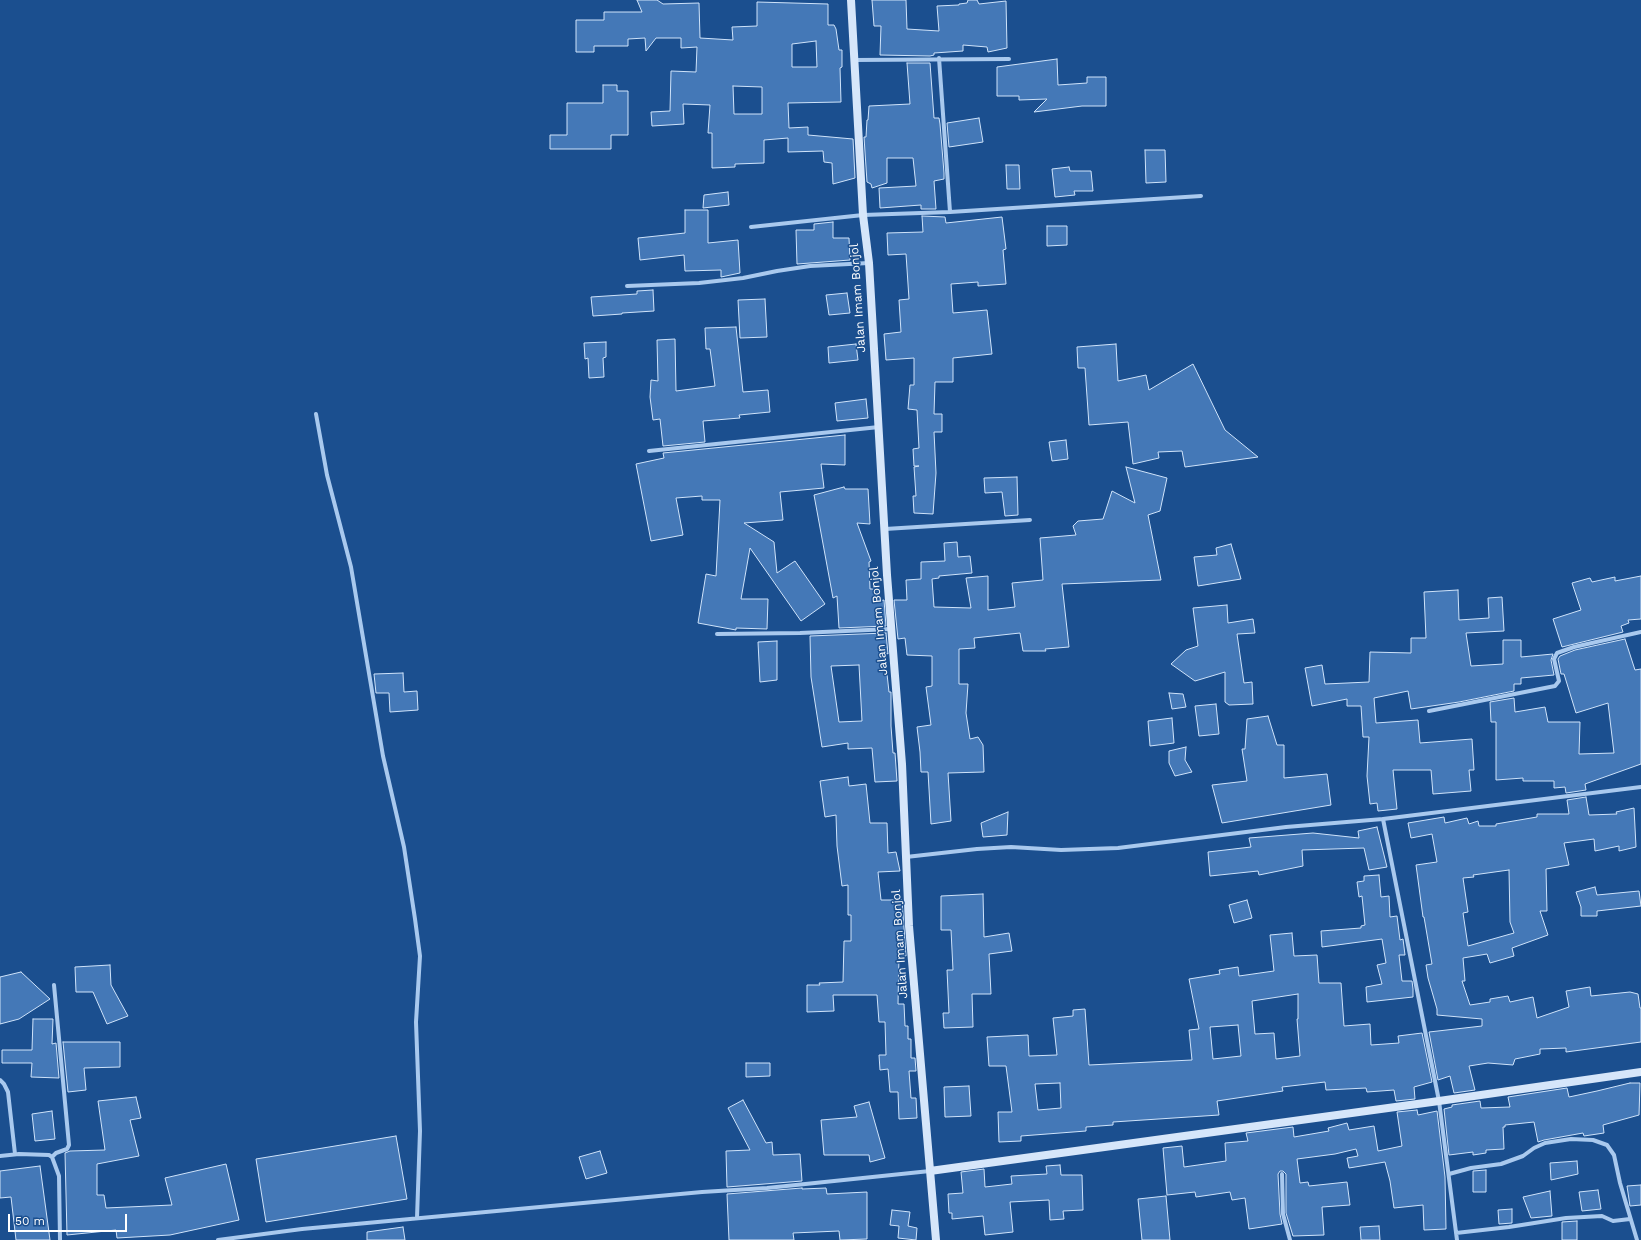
<!DOCTYPE html>
<style>
body{margin:0}
#map{position:relative;width:1641px;height:1240px;overflow:hidden;background:#1b4f8f;font-family:"Work Sans",sans-serif}
canvas{display:block}
.scale{position:absolute;left:8px;top:1214px;width:119px;height:18px;box-sizing:border-box;border:2px solid #fff;border-top:0;padding-left:5px;font-size:12px;line-height:14px;white-space:nowrap;color:#fff;-webkit-text-stroke:3px #1b4f8f;paint-order:stroke}
</style>
<div id="map">
<canvas width="1641" height="1240"></canvas>
<div class="scale">50 m</div>
</div>
<script>
const context = document.querySelector('canvas').getContext('2d');
context.lineJoin = 'round';
function fill(path, color) { context.fillStyle = color; context.fill(path, 'evenodd'); }
const toPath = rows => new Path2D(rows.map(r => 'M' + r).join(''));
function stroke(path, color, width, dash) { context.strokeStyle = color; context.lineWidth = width; context.lineCap = dash ? 'butt' : 'round'; context.setLineDash(dash || []); context.stroke(path); }
function drawText(font, color, halo, rows, align = 'center') {
  context.font = font + ' "Work Sans",sans-serif'; context.lineWidth = 3; context.setLineDash([]); context.textBaseline = 'middle'; context.strokeStyle = halo; context.fillStyle = color; for (const [text, x, y, turn = 0] of rows) {
    context.save(); context.translate(x, y); context.rotate((+turn || 0) * Math.PI / 180); context.textAlign = isNaN(turn) ? turn : align; if (halo) context.strokeText(text, 0, 0); context.fillText(text, 0, 0); context.restore();
  }
}
const building = toPath([
 [637,0,657,0,663,4,699,3,700,38,733,40,732,27,757,26,757,2,828,4,828,25,834,25,836,29,839,50,842,50,842,67,840,68,841,102,788,103,789,128,808,127,808,135,853,139,855,178,833,184,832,163,824,162,823,151,788,152,788,138,764,140,764,163,735,164,735,167,712,168,712,133,708,133,710,105,683,104,684,124,652,126,651,112,670,111,671,71,696,72,697,47,681,48,681,38,656,38,646,51,645,38,628,39,628,46,594,46,594,52,576,52,576,20,604,20,604,12,642,12,637,0],
 [816,41,817,67,792,67,792,44,816,41],
 [733,86,762,87,762,114,734,114,733,86],
 [872,0,906,0,907,29,939,31,937,6,959,5,959,4,967,3,968,0,977,0,979,4,1006,1,1007,48,988,52,987,47,963,45,963,51,934,53,934,55,930,56,880,55,881,26,874,26,872,0],
 [1057,59,1058,85,1087,83,1087,77,1106,77,1106,106,1082,106,1034,112,1047,99,1019,100,1019,96,997,96,997,67,1057,59],
 [907,63,930,63,934,118,939,118,940,124,944,173,944,179,934,181,936,209,921,209,921,205,880,208,879,188,916,186,913,158,887,158,887,183,872,188,871,184,867,182,864,137,866,137,867,120,868,120,869,106,910,104,907,63],
 [603,85,617,85,617,91,628,91,628,135,611,135,611,149,550,149,550,135,567,135,567,103,603,103,603,85],
 [979,118,983,142,949,147,947,123,979,118],
 [1145,150,1165,150,1166,182,1146,183,1145,150],
 [1006,165,1019,165,1020,189,1007,189,1006,165],
 [1069,167,1070,171,1091,171,1093,191,1074,191,1075,195,1055,197,1052,169,1069,167],
 [728,192,729,205,703,208,704,195,728,192],
 [685,210,708,210,708,243,738,240,740,273,721,277,721,270,685,271,684,255,640,260,638,238,685,233,685,210],
 [922,216,945,217,946,223,1002,217,1006,249,1003,250,1006,284,978,286,978,282,951,284,953,313,987,310,992,354,953,358,953,382,935,382,934,414,942,414,942,432,934,432,936,473,933,514,914,513,913,496,916,496,914,467,919,466,914,466,913,449,919,448,917,410,908,409,910,385,914,385,914,358,886,360,884,334,901,332,899,300,909,299,906,254,888,255,887,233,923,232,922,216],
 [833,222,833,238,849,238,850,260,797,264,796,230,814,230,814,224,833,222],
 [1047,226,1067,226,1067,245,1047,246,1047,226],
 [653,290,654,311,622,313,622,314,593,316,591,297,637,294,637,291,653,290],
 [847,293,850,313,829,315,826,295,847,293],
 [765,299,767,337,740,338,738,300,765,299],
 [736,327,743,392,768,390,770,412,739,415,740,418,703,421,705,442,663,446,660,419,653,420,650,397,651,380,658,381,657,340,675,339,676,391,715,386,710,349,706,349,705,328,736,327],
 [606,342,606,357,603,358,604,377,589,378,588,358,585,359,584,343,606,342],
 [856,344,858,360,829,363,828,347,856,344],
 [1116,344,1118,381,1146,375,1149,390,1193,364,1225,430,1258,457,1185,467,1182,451,1158,452,1159,458,1133,464,1128,422,1089,425,1085,368,1078,368,1077,347,1116,344],
 [866,399,868,418,837,421,835,403,866,399],
 [845,435,845,465,821,464,824,488,780,492,783,520,744,523,774,542,777,573,795,561,825,604,801,621,750,548,741,599,768,599,767,629,736,628,736,630,698,623,706,574,716,576,720,500,702,500,702,496,676,498,683,535,651,541,636,464,664,458,663,453,845,435],
 [1066,440,1068,459,1052,461,1049,442,1066,440],
 [1126,467,1167,478,1160,511,1148,515,1161,580,1062,584,1069,647,1045,649,1046,651,1023,651,1020,633,974,638,975,648,959,649,959,684,968,684,966,713,970,739,978,737,983,745,984,772,948,773,951,821,931,824,928,772,921,772,920,752,917,727,931,725,926,687,932,686,932,656,907,655,905,638,898,639,894,600,907,600,906,580,921,579,921,562,945,561,944,543,957,542,958,557,970,556,972,573,939,576,939,578,932,579,934,607,971,608,966,578,988,576,988,610,1015,607,1012,583,1043,580,1040,538,1076,535,1073,526,1078,521,1103,519,1112,491,1135,503,1126,467],
 [1017,477,1018,515,1005,516,1002,492,985,493,984,478,1017,477],
 [844,487,845,489,868,489,870,524,857,523,871,561,869,562,870,589,879,589,879,601,884,600,886,626,839,628,837,596,833,598,814,495,844,487],
 [1231,544,1241,579,1198,586,1194,557,1217,555,1216,548,1231,544],
 [1641,576,1641,619,1628,620,1629,623,1621,626,1623,632,1562,647,1553,619,1581,610,1572,583,1590,578,1592,582,1615,577,1615,581,1641,576],
 [1458,590,1459,620,1489,618,1488,598,1502,597,1504,631,1466,633,1471,666,1503,664,1503,640,1521,640,1521,657,1553,654,1551,660,1554,675,1521,678,1521,684,1514,684,1514,691,1459,702,1411,709,1408,691,1374,698,1376,723,1418,720,1420,743,1472,739,1474,770,1469,770,1471,791,1433,794,1431,770,1393,770,1397,809,1378,811,1377,803,1370,804,1367,776,1369,737,1363,737,1361,706,1347,706,1347,699,1312,706,1305,668,1322,665,1325,684,1369,682,1370,652,1411,653,1411,638,1426,638,1424,592,1458,590],
 [1227,605,1228,623,1253,619,1255,633,1237,634,1244,683,1252,682,1253,704,1229,705,1225,702,1225,672,1195,681,1171,664,1186,650,1198,646,1193,608,1227,605],
 [886,633,888,654,886,653,886,665,889,692,891,692,891,726,893,753,895,753,897,781,875,782,872,748,848,749,848,743,822,747,811,677,810,636,886,633],
 [859,665,862,721,839,722,831,666,859,665],
 [1625,639,1635,670,1641,669,1641,764,1585,784,1586,790,1566,793,1565,787,1554,788,1554,781,1523,781,1523,778,1496,780,1496,722,1491,722,1490,702,1514,698,1515,712,1545,707,1548,722,1580,722,1579,754,1614,753,1608,703,1576,713,1564,674,1561,674,1558,659,1560,656,1575,650,1625,639],
 [777,641,777,680,760,682,758,642,777,641],
 [403,673,404,692,417,691,418,710,390,712,389,693,376,693,374,674,403,673],
 [1169,693,1183,694,1186,707,1172,709,1169,693],
 [1216,704,1219,734,1199,736,1195,706,1216,704],
 [1268,716,1277,745,1284,745,1284,778,1327,774,1331,805,1222,823,1212,785,1247,781,1242,749,1245,749,1247,719,1268,716],
 [1172,718,1174,743,1150,746,1148,721,1172,718],
 [1186,747,1185,760,1192,772,1175,776,1169,763,1169,751,1186,747],
 [848,777,849,786,866,784,870,823,887,823,888,853,896,852,900,871,878,872,881,900,902,900,906,956,899,956,898,1004,904,1004,905,1026,908,1026,908,1039,911,1039,911,1058,915,1058,916,1071,909,1071,911,1098,916,1098,917,1118,899,1119,898,1092,890,1092,888,1069,880,1070,879,1055,886,1055,885,1022,879,1022,877,995,833,995,834,1011,807,1012,807,985,820,985,819,983,843,982,844,941,851,941,851,915,848,915,848,885,842,886,837,846,836,815,825,817,820,781,848,777],
 [1586,797,1589,815,1617,814,1616,812,1634,808,1636,847,1619,851,1619,846,1595,851,1594,839,1564,843,1569,865,1546,869,1547,911,1540,911,1548,935,1512,948,1514,956,1490,963,1487,954,1463,958,1465,981,1462,981,1470,1005,1490,1002,1490,999,1508,996,1510,1002,1533,997,1537,1018,1569,1007,1566,991,1590,987,1591,996,1630,992,1638,994,1640,1008,1641,1008,1641,1042,1566,1052,1566,1048,1540,1049,1540,1054,1515,1059,1513,1065,1488,1063,1469,1066,1475,1090,1454,1093,1450,1076,1438,1080,1429,1032,1482,1026,1482,1019,1437,1015,1437,1009,1428,978,1426,965,1432,964,1424,917,1423,917,1416,865,1437,862,1432,834,1411,838,1408,823,1444,817,1445,823,1467,818,1469,824,1478,821,1479,826,1496,826,1496,824,1537,817,1537,814,1569,814,1567,800,1586,797],
 [1509,870,1510,922,1514,933,1468,946,1463,913,1468,912,1463,878,1474,877,1473,875,1509,870],
 [1008,812,1007,835,983,837,981,823,1008,812],
 [1377,827,1387,867,1369,870,1364,848,1302,850,1303,866,1259,875,1258,871,1210,876,1208,852,1251,847,1249,838,1313,833,1359,838,1358,831,1377,827],
 [1379,875,1381,897,1389,896,1390,917,1397,916,1400,940,1403,939,1405,955,1399,955,1402,981,1412,981,1413,989,1413,997,1367,1002,1366,987,1382,984,1377,965,1386,963,1382,939,1322,947,1321,931,1361,928,1361,926,1365,925,1362,896,1359,897,1357,882,1364,881,1364,876,1379,875],
 [1595,887,1597,895,1639,891,1641,906,1597,911,1597,916,1581,916,1581,907,1576,892,1595,887],
 [983,894,984,937,1009,933,1012,951,989,954,991,994,972,994,973,1027,944,1028,943,1013,949,1013,947,970,953,970,951,930,941,930,941,896,983,894],
 [1247,900,1252,918,1234,923,1229,905,1247,900],
 [1292,933,1294,956,1317,955,1319,983,1341,983,1344,1026,1370,1024,1371,1045,1399,1043,1398,1036,1422,1033,1432,1082,1414,1087,1415,1099,1396,1101,1394,1090,1367,1092,1366,1088,1326,1090,1325,1082,1282,1087,1283,1091,1217,1101,1219,1115,1113,1122,1113,1125,1086,1127,1086,1131,1021,1136,1021,1141,999,1142,998,1112,1012,1112,1006,1066,989,1066,987,1037,1028,1035,1029,1056,1057,1055,1053,1018,1073,1016,1073,1010,1085,1009,1089,1065,1192,1060,1189,1030,1199,1029,1189,979,1220,974,1219,970,1238,967,1239,976,1274,971,1270,935,1292,933],
 [1298,994,1298,1019,1297,1019,1300,1056,1276,1059,1274,1033,1255,1034,1252,1001,1298,994],
 [1238,1025,1241,1056,1213,1059,1210,1027,1238,1025],
 [1060,1083,1061,1108,1038,1110,1035,1084,1060,1083],
 [110,965,111,985,128,1016,107,1024,93,992,76,992,75,967,110,965],
 [21,972,50,999,19,1019,0,1024,0,977,21,972],
 [33,1019,53,1019,52,1044,56,1043,59,1078,31,1077,32,1063,2,1063,2,1050,32,1050,33,1019],
 [63,1042,120,1042,120,1067,84,1068,86,1090,68,1092,63,1042],
 [746,1063,770,1063,770,1076,746,1077,746,1063],
 [1630,1083,1640,1083,1639,1115,1603,1125,1604,1133,1584,1136,1583,1133,1544,1140,1538,1142,1534,1122,1505,1125,1505,1127,1503,1127,1504,1149,1486,1150,1486,1153,1473,1155,1473,1152,1449,1155,1444,1109,1452,1107,1452,1105,1480,1101,1481,1108,1510,1107,1508,1097,1567,1088,1569,1097,1597,1091,1630,1083],
 [969,1086,971,1116,945,1117,944,1087,969,1086],
 [136,1097,141,1118,130,1120,139,1156,97,1164,97,1195,104,1195,106,1208,172,1205,165,1178,226,1164,239,1220,170,1235,117,1238,116,1230,67,1235,65,1153,70,1151,105,1150,98,1101,136,1097],
 [743,1100,766,1143,772,1142,773,1155,800,1154,802,1181,727,1187,726,1151,750,1150,728,1108,743,1100],
 [869,1102,885,1158,870,1162,869,1155,824,1155,821,1120,857,1117,854,1106,869,1102],
 [1417,1110,1418,1115,1437,1111,1445,1177,1446,1229,1424,1230,1423,1205,1394,1208,1390,1181,1385,1162,1349,1168,1347,1158,1358,1156,1356,1149,1335,1154,1297,1159,1300,1183,1308,1182,1309,1186,1347,1182,1350,1205,1322,1207,1324,1235,1293,1236,1286,1213,1286,1174,1283,1171,1280,1171,1278,1174,1280,1214,1282,1224,1249,1229,1245,1198,1232,1200,1230,1192,1196,1197,1195,1192,1167,1195,1163,1148,1182,1146,1184,1167,1226,1161,1225,1143,1248,1141,1246,1133,1293,1127,1294,1137,1329,1131,1328,1128,1347,1123,1349,1130,1374,1126,1378,1151,1402,1146,1397,1112,1417,1110],
 [52,1111,55,1139,35,1141,32,1114,52,1111],
 [396,1136,407,1199,266,1222,256,1159,396,1136],
 [600,1151,607,1173,586,1179,579,1157,600,1151],
 [1577,1161,1578,1174,1551,1180,1550,1163,1577,1161],
 [1060,1165,1061,1175,1082,1175,1083,1210,1063,1211,1064,1219,1050,1220,1049,1200,1010,1202,1013,1232,985,1235,983,1216,952,1219,952,1213,949,1213,948,1194,963,1193,961,1172,984,1169,985,1187,1012,1184,1011,1176,1047,1174,1046,1166,1060,1165],
 [40,1166,50,1240,16,1240,11,1197,0,1198,0,1171,40,1166],
 [1486,1170,1486,1192,1473,1192,1473,1171,1486,1170],
 [1641,1185,1641,1205,1630,1206,1627,1186,1641,1185],
 [802,1188,802,1189,826,1188,827,1194,867,1192,867,1239,840,1240,839,1231,793,1233,794,1240,729,1240,727,1194,802,1188],
 [1598,1190,1601,1209,1582,1211,1579,1192,1598,1190],
 [1550,1191,1552,1216,1531,1218,1523,1197,1550,1191],
 [1166,1196,1170,1240,1142,1240,1138,1199,1166,1196],
 [1512,1209,1512,1223,1499,1224,1498,1210,1512,1209],
 [892,1210,910,1212,908,1226,917,1228,916,1240,898,1238,899,1226,890,1225,892,1210],
 [1577,1221,1577,1240,1562,1240,1562,1222,1577,1221],
 [1379,1226,1380,1240,1361,1240,1360,1227,1379,1226],
 [403,1227,405,1240,367,1240,367,1232,403,1227]
]);
const street = toPath([
 [939,58,950,212],
 [854,60,1009,59],
 [751,227,863,215,950,212,1201,196],
 [627,286,699,283,743,278,777,271,810,266,869,263],
 [316,414,327,475,351,567,383,756,404,847,415,919,420,956,416,1022,420,1131,417,1218],
 [649,451,879,427],
 [885,529,1030,520],
 [717,634,800,633,891,629],
 [1429,711,1555,686,1559,681,1554,659,1557,653,1574,647,1641,632],
 [1383,819,1439,1101,1457,1240],
 [906,857,977,849,1011,847,1061,850,1118,848,1286,827,1383,819,1641,787],
 [0,1080,4,1084,8,1092,15,1154],
 [0,1156,19,1154,49,1155,52,1157,59,1176,60,1240],
 [52,1157,56,1153,67,1149,69,1145,54,985],
 [1282,1174,1283,1214,1290,1240],
 [1449,1174,1471,1168,1501,1164,1523,1156,1534,1148,1545,1143,1571,1139,1593,1140,1607,1145,1614,1155,1620,1183,1637,1240],
 [1456,1233,1509,1227,1566,1218,1602,1216,1613,1221,1630,1219],
 [218,1240,302,1229,702,1192,767,1188,930,1171]
]);
const secondary = toPath([
 [851,0,863,215,869,263,874,349,887,575,902,764,909,926,936,1240],
 [930,1171,1439,1101,1641,1072]
]);
const streetNames = [
 ["Jalan Imam Bonjol",858,298,-94],
 ["Jalan Imam Bonjol",879,621,-95],
 ["Jalan Imam Bonjol",900,944,-94]
];
fill(building, '#4478b7');
stroke(building, '#cfe3fa', 1);
stroke(street, '#a9c9ee', 4);
stroke(secondary, '#d6e6fa', 8);
drawText('12px', '#fff', '#1b4f8f', streetNames);
</script>
